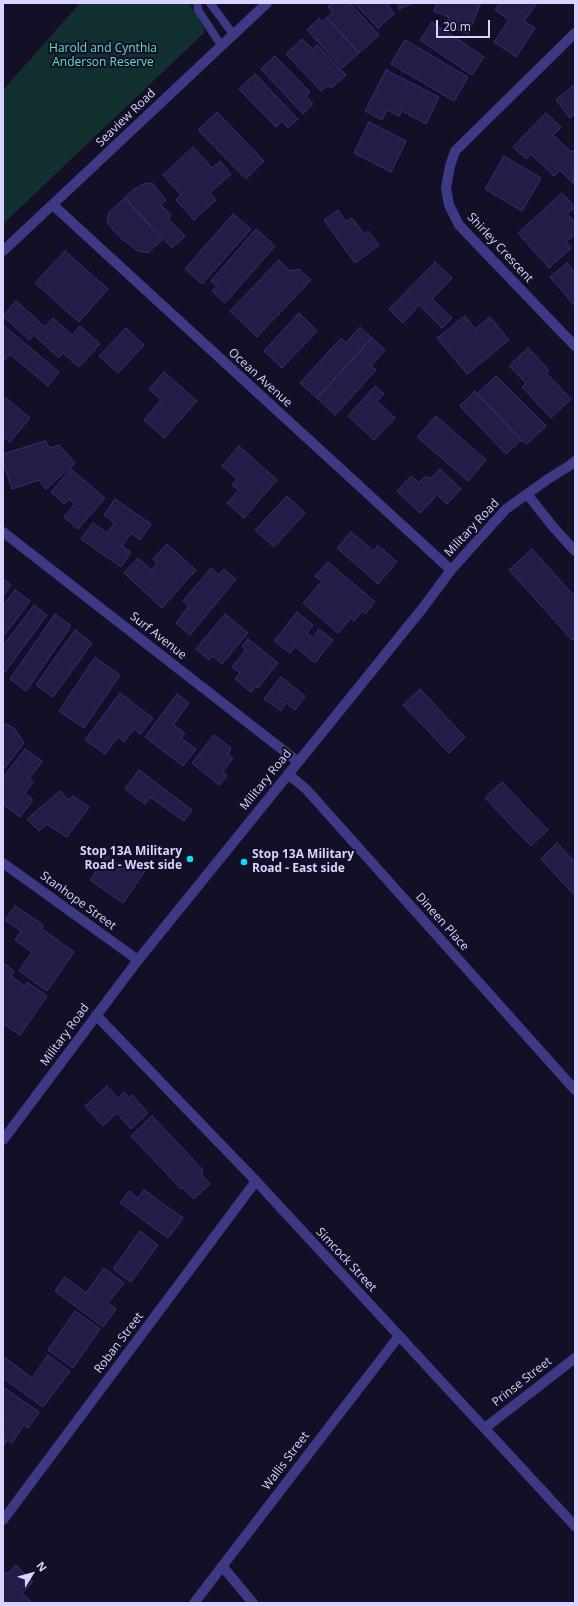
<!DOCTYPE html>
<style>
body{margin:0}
#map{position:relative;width:578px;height:1606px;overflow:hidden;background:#130f26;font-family:"Open Sans",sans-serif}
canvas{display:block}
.frame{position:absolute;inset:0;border:4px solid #d9d4ff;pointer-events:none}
.north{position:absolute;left:12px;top:1554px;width:40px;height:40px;-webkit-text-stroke:3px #130f26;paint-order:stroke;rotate:53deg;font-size:11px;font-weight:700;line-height:16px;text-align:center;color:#d9d4ff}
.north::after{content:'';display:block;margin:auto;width:14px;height:18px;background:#d9d4ff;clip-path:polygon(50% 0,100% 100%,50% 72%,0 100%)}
.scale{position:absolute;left:436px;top:20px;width:54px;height:18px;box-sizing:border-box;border:2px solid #d9d4ff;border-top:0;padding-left:5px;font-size:12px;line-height:14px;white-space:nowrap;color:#d9d4ff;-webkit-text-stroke:3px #130f26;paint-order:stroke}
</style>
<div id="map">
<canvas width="578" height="1606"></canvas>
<div class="frame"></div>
<div class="north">N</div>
<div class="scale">20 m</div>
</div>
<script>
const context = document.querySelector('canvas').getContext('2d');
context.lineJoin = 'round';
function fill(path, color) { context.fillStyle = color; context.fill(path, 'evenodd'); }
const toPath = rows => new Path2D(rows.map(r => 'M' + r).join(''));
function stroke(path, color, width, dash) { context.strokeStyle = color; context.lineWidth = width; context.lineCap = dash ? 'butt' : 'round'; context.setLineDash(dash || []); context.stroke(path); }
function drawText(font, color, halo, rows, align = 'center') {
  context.font = font + ' "Open Sans",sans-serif'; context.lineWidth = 4; context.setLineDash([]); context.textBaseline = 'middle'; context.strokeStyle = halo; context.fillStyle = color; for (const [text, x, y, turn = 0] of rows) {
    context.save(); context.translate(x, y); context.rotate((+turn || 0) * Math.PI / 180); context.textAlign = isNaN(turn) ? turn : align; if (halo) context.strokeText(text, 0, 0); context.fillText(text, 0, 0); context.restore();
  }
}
const green = toPath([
 [80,3,189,3,205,29,204,33,3,224,3,90]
]);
const building = toPath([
 [332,3,350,3,379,35,359,53,327,18,333,11,328,7,332,3],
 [354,3,387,3,394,14,378,28,354,3],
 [397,3,414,3,399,9,397,3],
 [437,3,481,3,468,34,446,25,449,17,434,11,437,3],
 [500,3,534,3,536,4,524,21,535,28,516,57,494,42,509,20,495,10,500,3],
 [319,18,322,22,327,18,359,53,342,68,307,30,319,18],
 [432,22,484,57,472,75,420,40,432,22],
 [302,39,313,49,317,45,346,75,331,88,328,85,321,91,286,54,302,39],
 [405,40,468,77,454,101,391,64,405,40],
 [275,56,310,92,306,96,313,104,303,114,261,69,275,56],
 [386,70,439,97,426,124,402,111,399,116,387,110,382,120,365,111,386,70],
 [255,74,298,119,288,128,282,121,276,127,239,89,255,74],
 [575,84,575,113,570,118,556,100,575,84],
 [217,112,264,161,246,179,198,130,217,112],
 [546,113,561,127,553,135,571,152,575,150,574,184,560,170,554,176,531,154,526,159,513,147,546,113],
 [369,122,406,141,391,172,354,153,369,122],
 [193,147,212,168,220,161,231,174,210,193,216,200,194,220,176,200,181,195,163,175,193,147],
 [504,156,541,178,522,211,485,189,504,156],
 [152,183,166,200,161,205,171,215,168,219,185,236,172,248,125,198,133,190,143,184,152,183],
 [562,193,575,207,567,214,575,222,575,234,566,242,571,248,549,268,518,233,562,193],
 [125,198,162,240,148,253,138,251,121,238,109,225,107,219,110,211,125,198],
 [338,210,346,222,352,218,364,234,368,231,379,245,355,263,324,220,338,210],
 [233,214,251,229,202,284,185,269,233,214],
 [256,229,275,246,225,303,212,291,217,286,211,281,256,229],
 [65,251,108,289,79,322,35,283,65,251],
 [279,260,290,271,299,269,311,280,257,337,230,311,279,260],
 [435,262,452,278,432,299,452,318,442,328,419,305,403,323,389,309,435,262],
 [567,263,575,272,575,306,550,277,567,263],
 [16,301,45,327,53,318,72,335,80,326,100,344,79,367,63,353,59,358,34,335,29,340,3,316,16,301],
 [299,313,317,331,282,368,264,351,299,313],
 [465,316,475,329,490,317,509,340,467,374,437,338,465,316],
 [3,325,59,372,48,386,10,354,3,362,3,325],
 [360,327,372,338,317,398,300,383,341,338,346,343,360,327],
 [126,328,144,345,118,373,99,356,126,328],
 [372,338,385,350,371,366,376,370,335,415,317,398,372,338],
 [528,348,549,370,546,373,571,399,551,418,522,387,526,383,509,366,528,348],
 [164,372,197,401,164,438,144,420,161,400,149,389,164,372],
 [496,376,546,426,527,444,521,440,477,394,496,376],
 [375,386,384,394,377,401,395,418,374,440,348,416,375,386],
 [475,391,521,440,506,454,460,406,475,391],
 [6,398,30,418,10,442,3,437,3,402,6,398],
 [436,416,486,460,468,481,417,437,436,416],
 [45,441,50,448,59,445,75,463,46,489,39,480,12,489,3,462,3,454,45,441],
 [239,446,277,480,244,518,227,503,239,490,232,485,237,479,222,466,239,446],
 [71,469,105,498,78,529,64,517,75,504,69,499,64,504,51,492,71,469],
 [440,469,461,489,447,504,437,495,420,513,397,491,411,476,419,483,426,476,430,479,440,469],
 [287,496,305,513,274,547,255,530,287,496],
 [115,499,151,524,140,540,131,533,122,546,131,552,121,567,81,539,93,523,107,533,115,523,104,515,115,499],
 [351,532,374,551,378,545,397,562,378,584,337,548,351,532],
 [167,544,196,570,162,608,124,573,138,558,151,570,157,563,153,559,167,544],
 [532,549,575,597,575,637,572,640,509,570,532,549],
 [328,562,375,602,365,614,362,611,354,621,351,618,338,633,303,603,322,581,315,576,328,562],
 [211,568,219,575,224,569,236,579,190,635,176,623,189,606,183,601,211,568],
 [3,579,11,585,3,596,3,579],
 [15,590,30,601,3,637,3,606,15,590],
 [34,605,47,615,5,672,3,670,3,646,34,605],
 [297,612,313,625,307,633,313,638,319,629,333,640,315,663,295,647,290,653,274,641,297,612],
 [55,614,71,626,26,691,10,679,55,614],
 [225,614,248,633,222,664,213,656,209,660,196,649,225,614],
 [75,630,92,643,53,697,36,685,75,630],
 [248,639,278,663,258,688,255,687,251,692,235,679,240,673,232,667,246,650,242,646,248,639],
 [95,657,120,675,84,728,59,711,95,657],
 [281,677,305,696,295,710,286,703,281,711,264,699,281,677],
 [420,689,465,737,449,753,403,705,420,689],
 [120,693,153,718,140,734,134,729,124,742,118,737,105,754,85,740,120,693],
 [177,694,189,703,173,725,185,733,181,738,196,749,183,766,145,737,177,694],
 [3,723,14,728,24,743,3,770,3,723],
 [214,735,231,748,228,755,233,758,223,771,227,776,219,785,192,763,214,735],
 [25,749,42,761,29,779,33,782,25,793,33,800,20,817,3,804,3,778,25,749],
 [139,770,192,810,184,821,150,797,145,804,125,789,139,770],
 [502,782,548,830,531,846,485,798,502,782],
 [60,791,68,800,73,796,89,807,67,837,46,824,39,831,27,819,60,791],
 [557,843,575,862,575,896,541,859,557,843],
 [107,855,125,869,131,861,145,871,123,903,90,880,107,855],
 [15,906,43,925,42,929,74,952,47,991,19,971,32,952,15,940,21,931,5,920,15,906],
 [3,963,14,971,11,976,26,987,27,982,47,996,20,1035,3,1024,3,963],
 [107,1086,118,1098,124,1092,129,1098,132,1095,148,1113,131,1129,117,1113,103,1126,85,1106,107,1086],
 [152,1116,203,1170,201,1174,210,1184,194,1199,183,1188,181,1189,131,1136,152,1116],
 [144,1190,183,1218,168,1238,120,1203,129,1191,138,1198,144,1190],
 [140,1231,158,1245,131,1282,113,1269,140,1231],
 [104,1268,124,1283,108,1303,116,1309,103,1327,55,1291,65,1277,86,1293,104,1268],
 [75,1311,100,1329,73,1368,48,1350,75,1311],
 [48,1355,70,1371,43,1407,3,1378,3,1359,4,1357,32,1378,48,1355],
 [3,1387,39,1412,28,1428,24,1425,12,1443,7,1440,4,1445,3,1387],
 [16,1565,33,1582,22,1593,32,1603,4,1603,3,1602,3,1573,8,1573,16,1565]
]);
const service = toPath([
 [197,3,198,10,221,45],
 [210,3,233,34]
]);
const minor = toPath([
 [575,33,455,151,450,166,446,188,449,205,459,225,575,346],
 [53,205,451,570],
 [527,494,554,528,575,551],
 [3,532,297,761],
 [288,774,306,789,575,1090],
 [3,863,138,960],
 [96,1015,256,1181,575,1526],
 [485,1428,575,1358],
 [3,1520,256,1181],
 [222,1566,253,1603],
 [194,1603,399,1336]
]);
const tertiary = toPath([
 [3,251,267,3],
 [3,1140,138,960,422,609,451,570,506,509,548,479,569,466,575,461]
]);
const markers = [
 [190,859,4,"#00e5ff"],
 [244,862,4,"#00e5ff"]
];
const parkNames = [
 ["Harold and Cynthia",103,49],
 ["Anderson Reserve",103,63]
];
const streetNames = [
 ["Seaview Road",126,118,-44],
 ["Shirley Crescent",500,248,47],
 ["Ocean Avenue",260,378,42],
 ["Military Road",472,528,-47],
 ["Surf Avenue",158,636,38],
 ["Military Road",266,780,-51],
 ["Stanhope Street",78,901,36],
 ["Dineen Place",442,922,48],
 ["Military Road",65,1035,-54],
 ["Simcock Street",346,1260,47],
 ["Roban Street",119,1343,-53],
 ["Prinse Street",522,1382,-38],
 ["Wallis Street",286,1461,-53]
];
const poiNames = [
 ["Stop 13A Military",182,852],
 ["Road - West side",182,866],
 ["Stop 13A Military",252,855,"left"],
 ["Road - East side",252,869,"left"]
];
fill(green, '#12302f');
fill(building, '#241b47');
stroke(building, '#3b2d73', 1);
stroke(service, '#3d3a85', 8);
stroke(minor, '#3d3a85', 10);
stroke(tertiary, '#3d3a85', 10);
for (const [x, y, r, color] of markers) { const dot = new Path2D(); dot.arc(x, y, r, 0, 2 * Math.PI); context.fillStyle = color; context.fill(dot); stroke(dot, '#130f26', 1.5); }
drawText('12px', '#5fe0c0', '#130f26', parkNames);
drawText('12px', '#d9d4ff', '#130f26', streetNames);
drawText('bold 12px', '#d9d4ff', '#130f26', poiNames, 'right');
</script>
